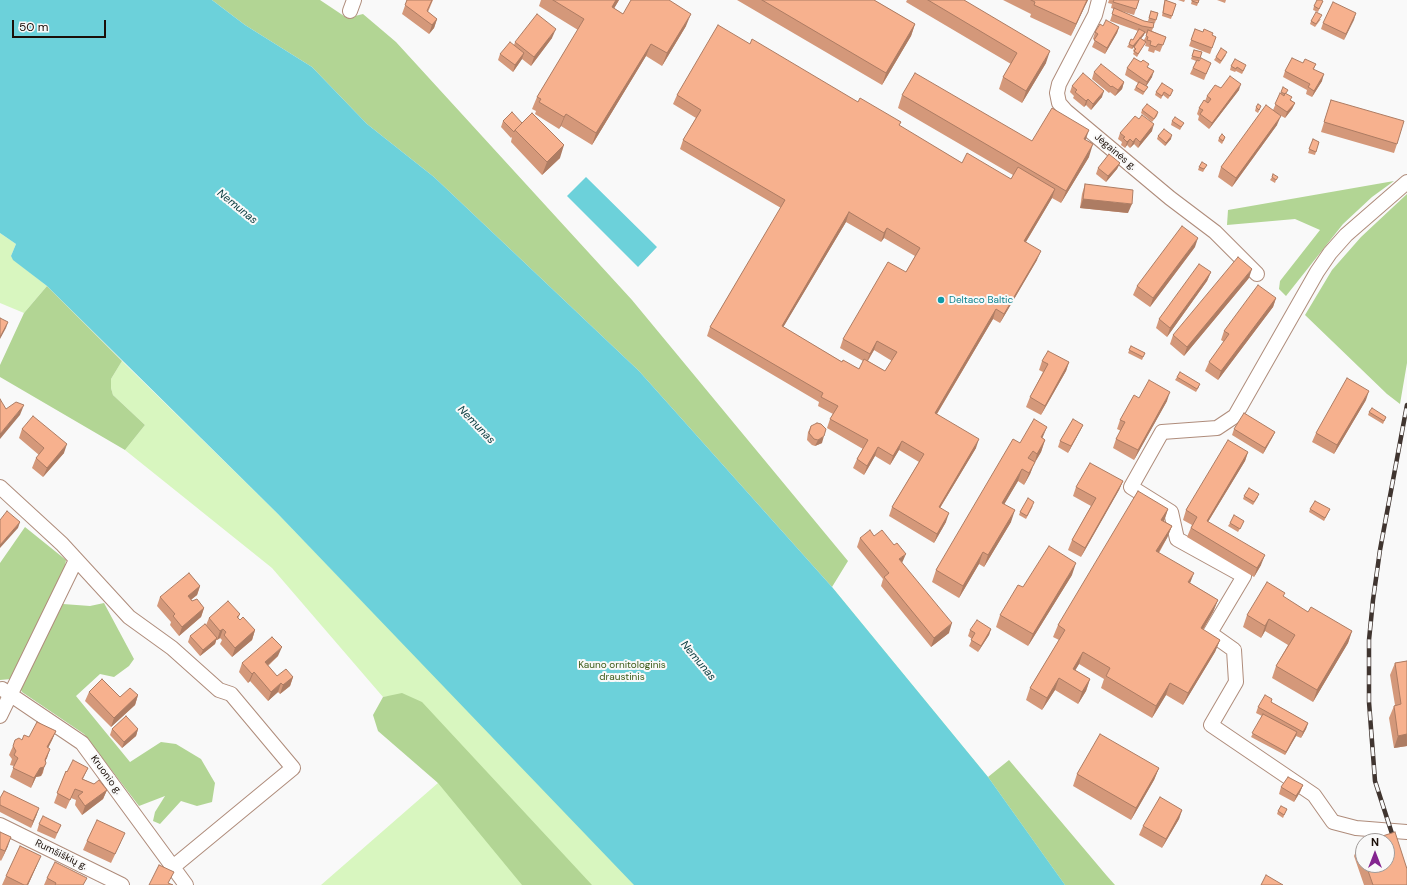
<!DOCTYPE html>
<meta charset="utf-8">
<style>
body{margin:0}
#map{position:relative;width:1407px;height:885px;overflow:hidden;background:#f9f9f9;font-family:"DM Sans",sans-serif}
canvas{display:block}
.north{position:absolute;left:1355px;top:833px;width:40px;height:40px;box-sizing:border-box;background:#f9f9f9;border:1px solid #a09b99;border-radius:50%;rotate:0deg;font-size:11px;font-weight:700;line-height:16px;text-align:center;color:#1b0f08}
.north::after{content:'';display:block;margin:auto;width:14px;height:18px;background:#842590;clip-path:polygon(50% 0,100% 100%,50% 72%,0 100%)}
.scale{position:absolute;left:12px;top:20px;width:94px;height:18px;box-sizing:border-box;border:2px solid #1b0f08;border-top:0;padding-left:5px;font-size:12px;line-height:14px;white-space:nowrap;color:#1b0f08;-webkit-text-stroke:3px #f9f9f9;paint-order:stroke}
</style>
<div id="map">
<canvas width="1407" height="885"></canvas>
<div class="north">N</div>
<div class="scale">50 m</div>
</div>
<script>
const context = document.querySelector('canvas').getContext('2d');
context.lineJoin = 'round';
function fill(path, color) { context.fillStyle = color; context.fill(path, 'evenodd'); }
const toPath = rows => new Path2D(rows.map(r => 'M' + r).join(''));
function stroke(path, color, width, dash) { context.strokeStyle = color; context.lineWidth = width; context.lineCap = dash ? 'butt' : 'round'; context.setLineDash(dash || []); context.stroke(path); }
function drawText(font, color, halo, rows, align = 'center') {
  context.font = font + ' "DM Sans",sans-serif'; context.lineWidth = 4; context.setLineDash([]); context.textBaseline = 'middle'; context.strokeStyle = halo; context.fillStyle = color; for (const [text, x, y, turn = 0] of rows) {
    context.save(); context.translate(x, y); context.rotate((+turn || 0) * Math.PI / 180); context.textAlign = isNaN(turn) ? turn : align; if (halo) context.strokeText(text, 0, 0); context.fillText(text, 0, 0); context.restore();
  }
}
const green = toPath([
 [0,233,16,244,11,256,14,260,47,286,24,313,0,303],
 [122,361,278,514,365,604,832,587,988,777,1065,885,321,885,438,783,390,696,383,697,272,568,125,450,145,425,113,395,111,388,111,379]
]);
const forest = toPath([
 [212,0,320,0,347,18,363,14,396,42,632,300,848,561,832,587,639,371,434,177,367,124,312,67,245,25],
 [1394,181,1372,197,1343,224,1286,296,1279,289,1280,281,1320,230,1295,219,1227,225,1228,210],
 [1407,194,1407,363,1400,404,1387,394,1305,315,1332,270,1361,237],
 [47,286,122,361,111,379,111,388,113,395,145,425,125,450,0,377,0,365,24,313],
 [25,527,66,560,65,566,11,679,0,680,0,563],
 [104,603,134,659,129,666,114,677,100,674,76,696,130,762,161,742,176,744,201,759,215,783,212,802,197,806,181,801,160,824,153,821,155,812,165,796,139,806,84,734,22,692,20,688,63,604,90,606],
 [402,693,422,702,592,885,522,885,438,783,378,731,373,715,383,697],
 [1009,760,1107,876,1115,885,1065,885,988,777]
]);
const water = toPath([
 [0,0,212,0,245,25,312,67,367,124,434,177,639,371,832,587,988,777,1065,885,634,885,278,514,47,286,13,260,11,256,16,244,0,233],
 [586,177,657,247,638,267,567,196]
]);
const minor = toPath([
 [1099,0,1095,15,1059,84,1057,93,1059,103,1066,111,1170,198,1215,232,1257,274],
 [350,11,354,0],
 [1407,182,1346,235,1330,253,1317,272,1235,416,1217,428,1162,432,1131,487,1171,512,1177,539,1244,576,1210,633,1234,650,1236,682,1211,725,1314,795,1333,822,1356,828,1407,832],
 [0,487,62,544,129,617,172,648,219,690,231,694,293,768,173,867],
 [2,689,82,743,186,885],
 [0,716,76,560],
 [0,825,122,885]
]);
const rail = toPath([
 [1395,843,1375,781,1369,702,1369,640,1373,600,1380,550,1407,405]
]);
const wall = toPath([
 [407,0,433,0,428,12,437,19,434,28,429,34,402,14],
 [541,0,619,0,614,8,623,14,686,26,662,66,646,56,592,145,561,126,559,129,535,114,536,111,532,109,537,97,578,30,539,6],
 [737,0,874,0,915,24,911,36,882,85],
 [907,0,964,0,1046,63,1022,103,999,89,1003,77,1011,64,906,2],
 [1003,0,1088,0,1085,6,1071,36,1030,17,1031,14],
 [1109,0,1139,0,1134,15,1121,11,1144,21,1153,22,1148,21,1151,11,1158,13,1155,23,1154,23,1152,31,1166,37,1160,52,1155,50,1154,53,1148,51,1149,47,1145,46,1146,43,1145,43,1137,57,1133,54,1134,52,1133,51,1135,46,1132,49,1127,47,1129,44,1133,40,1138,31,1110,21,1114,9,1111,8,1112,4,1108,3],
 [1145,33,1147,34,1144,40,1141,39],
 [1165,0,1176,4,1171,19,1162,16,1164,3],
 [1178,0,1185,0,1184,2],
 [1192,0,1199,0,1197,6,1191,4],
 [1217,0,1226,0,1225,3],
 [1323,1,1318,12,1313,10,1314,6],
 [1356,13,1344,40,1321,29,1323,23],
 [1321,19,1315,27,1310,24,1311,21],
 [1103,26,1119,27,1117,33,1105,54,1092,47,1095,40,1093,39,1095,32],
 [1195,29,1216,37,1210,54,1189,46],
 [552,38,531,66,522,59,513,72,498,60,500,54,514,45,515,42],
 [750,44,858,102,901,122,899,126,962,163,1011,179,1013,175,898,108,902,95,1032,141,1086,140,1089,157,1061,203,1052,198,1026,242,1037,260,1000,323,993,319,937,414,976,448,940,508,946,522,934,543,889,516,892,507,919,462,899,450,890,465,875,456,864,475,853,468,857,459,863,449,827,428,830,419,833,414,818,406,819,402,707,336,710,327,781,208,680,149,683,140,696,118,673,104,677,95],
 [846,222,881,242,884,238,915,256,906,272,843,339,840,348,863,361,859,369,842,362,783,327],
 [874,350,892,361,885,371,868,361],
 [1194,50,1202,52,1199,61,1211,63,1204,80,1190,74,1196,61,1191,59],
 [1226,55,1220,64,1214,60,1216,57],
 [1303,63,1316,64,1314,69,1322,81,1312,97,1306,94,1307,90,1283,77,1285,71],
 [1231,66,1245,68,1242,74,1236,71,1235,72,1230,70],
 [1148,67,1152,77,1146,86,1148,87,1146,90,1143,95,1134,90,1138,83,1125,75,1127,68],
 [1094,72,1124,82,1122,89,1115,96,1110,92,1109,93,1092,79],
 [1162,83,1172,93,1168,99,1163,95,1161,99,1155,95,1156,92],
 [1072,86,1102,97,1091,110,1086,105,1084,107,1073,98,1074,96,1070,92],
 [1221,88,1239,90,1209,129,1198,120,1199,116,1197,114,1199,108,1205,101,1207,96],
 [1281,92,1286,94,1291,100,1295,103,1292,109,1285,118,1276,113,1277,125,1232,187,1218,177,1221,167,1273,110],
 [1331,100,1397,144,1394,153,1321,132],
 [1256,107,1260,109,1258,113,1255,111],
 [1142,110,1158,112,1157,116,1152,122,1141,113],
 [1139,119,1152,131,1138,148,1134,144,1130,148,1127,145,1125,148,1121,145,1122,142,1118,139,1120,133],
 [503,121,522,123,560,158,542,175,511,142,512,137,511,138,501,127],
 [1172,121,1184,123,1180,130,1171,125],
 [1158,136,1171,139,1165,146,1157,139],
 [1225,137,1224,140,1222,144,1218,141,1219,138],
 [1313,139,1319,142,1315,155,1308,153],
 [1120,163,1117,169,1106,182,1096,174,1098,168],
 [1207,165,1203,172,1198,170,1199,167],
 [1272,177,1276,180,1275,183,1270,180],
 [1085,184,1128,213,1080,208,1082,194],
 [1195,247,1150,307,1133,295,1137,286],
 [1211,272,1207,281,1167,337,1156,328,1159,319],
 [1249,278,1184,356,1170,344,1173,335],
 [1276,298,1273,307,1218,380,1205,371,1209,362,1224,342,1221,340,1224,331],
 [1131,346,1145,353,1142,360,1128,353],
 [1042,361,1069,362,1066,371,1041,415,1026,407,1030,397,1043,372,1039,370],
 [1177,377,1199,387,1196,392,1175,380],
 [1139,398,1167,401,1134,460,1113,448,1116,439,1121,431,1117,429,1120,420],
 [1366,400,1334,454,1312,442,1316,433],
 [1369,412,1386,417,1383,424,1368,415],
 [1083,425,1080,431,1068,453,1058,447,1060,441],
 [811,426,822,443,815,446,812,445,807,440,808,432],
 [22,429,64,453,43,477,32,468,36,458,39,455,19,438],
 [1234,429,1275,432,1272,438,1263,454,1232,435],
 [1043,438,1045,440,1041,452,1034,464,1030,474,1024,485,1018,481,1004,504,1011,522,984,567,979,564,959,598,932,582,936,570,1020,443],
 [1248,452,1245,461,1208,522,1261,565,1254,577,1187,537,1192,525,1183,520,1186,510],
 [1123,481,1119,490,1081,557,1068,550,1072,540,1091,506,1073,496,1076,487],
 [1244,496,1258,497,1253,505,1243,499],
 [1033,506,1026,519,1019,515,1020,512],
 [1168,509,1164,521,1172,526,1167,538,1159,553,1190,583,1218,600,1213,612,1203,630,1220,640,1215,652,1183,705,1166,695,1152,718,1101,688,1104,679,1079,664,1075,670,1090,679,1086,691,1078,704,1055,690,1042,710,1026,700,1030,688,1059,640,1053,637,1058,625],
 [1310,509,1330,509,1324,521,1309,512],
 [1244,521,1238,532,1228,526,1230,523],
 [874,536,894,545,902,563,949,633,931,647,881,586,883,579,857,547,860,538],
 [1072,575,1028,646,996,627,1000,615],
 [200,586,197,595,191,600,204,608,201,617,179,636,170,625,171,622,157,606,160,597],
 [1283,597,1308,612,1352,631,1348,643,1313,702,1272,678,1276,666,1288,645,1265,631,1261,638,1243,627,1247,615],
 [240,614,238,619,240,620,255,630,252,640,232,657,220,644,222,640,220,638,217,640,216,640,215,644,200,656,188,642,190,636,206,625,209,618],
 [991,629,989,635,978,652,969,646,972,639,968,636,970,630],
 [278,656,268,666,277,676,293,677,290,686,280,694,278,692,268,701,250,681,248,683,239,672,242,663],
 [1407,661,1407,746,1394,748,1389,718,1394,706,1395,705,1390,675,1395,663],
 [89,692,120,697,138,695,135,705,111,727,85,701],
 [1271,702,1308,723,1306,729,1301,738,1296,736,1285,755,1251,737,1262,716,1256,713,1258,707],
 [112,729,138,729,136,736,122,748,110,735],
 [56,731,52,740,48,748,47,758,45,761,43,773,41,776,36,777,31,788,10,777,14,766,10,765,12,759,9,755,13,746,22,740,29,737],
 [88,768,83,779,107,790,103,799,82,815,75,805,76,800,71,798,66,809,54,803,66,771,67,772],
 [1159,768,1154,780,1131,820,1073,786,1077,774],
 [1303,785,1300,792,1294,802,1279,794,1281,787],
 [0,798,37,814,31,828,0,812],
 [1287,809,1283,818,1277,814,1278,811],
 [1182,810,1179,819,1162,848,1139,835,1143,826],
 [39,824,61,825,55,839,37,831],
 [0,832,8,846,1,861,0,860],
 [87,841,121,842,111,863,83,850],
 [1363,842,1363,865,1387,865,1407,885,1364,885,1354,856,1359,844],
 [37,865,28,885,2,885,6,876],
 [47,878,84,885,44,885]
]);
const shadedWall = toPath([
 [616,0,619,0,608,19,612,7],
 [1087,0,1088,0,1085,6,1071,36,1076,24],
 [1356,13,1354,20,1344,40,1346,34],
 [691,14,686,26,662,66,667,53],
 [437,19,434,28,429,34,432,25],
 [915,24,911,36,882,85,886,73],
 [1119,27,1117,33,1105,54,1107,48],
 [556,29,552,38,531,66,534,57],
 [1145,32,1144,35,1132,49,1133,46],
 [651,44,646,56,592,145,596,133],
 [1050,51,1046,63,1022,103,1026,91],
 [524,53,522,59,513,72,515,65],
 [1154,71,1152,77,1145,88,1147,82],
 [1324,74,1322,81,1312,97,1314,91],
 [1124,82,1122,89,1115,96,1118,90],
 [1241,84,1239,90,1209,129,1212,123],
 [1104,91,1102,97,1091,110,1093,104],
 [1088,99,1086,105,1084,107,1086,101],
 [1295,103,1292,109,1285,118,1287,112],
 [566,114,561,126,559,129,564,117],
 [1281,116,1277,125,1232,187,1236,178],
 [1154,124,1152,131,1138,148,1140,142],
 [1089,130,1085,142,1084,139],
 [1172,135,1171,139,1165,146,1166,143],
 [1136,138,1134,144,1130,148,1133,142],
 [1130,139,1127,145,1125,148,1127,142],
 [1093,144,1089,157,1061,203,1066,191],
 [564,145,560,158,542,175,547,162],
 [1120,163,1117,169,1106,182,1108,176],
 [1055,189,1052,198,1021,250,1024,241],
 [1083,199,1132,204,1128,213,1080,208],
 [849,212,846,222,778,336,782,326],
 [887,228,884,238,881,242,884,233],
 [1198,238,1195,247,1150,307,1153,298],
 [1041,251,1037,260,1000,323,1004,314],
 [1252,269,1249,278,1184,356,1187,347],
 [1211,272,1207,281,1167,337,1170,328],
 [1276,298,1273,307,1218,380,1221,371],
 [996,309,993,319,932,422,935,413],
 [8,322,6,328,0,339,0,337],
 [877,341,874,350,866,363,870,354],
 [1069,362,1066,371,1041,415,1045,406],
 [1369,391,1366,400,1334,454,1337,445],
 [1170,392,1167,401,1134,460,1138,450],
 [24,405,20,415,0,439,0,434],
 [1083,425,1080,431,1068,453,1071,446],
 [1047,427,1042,439,1041,437],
 [1275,432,1272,438,1263,454,1265,448],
 [824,436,822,443,815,446,818,440],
 [979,439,976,448,935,516,939,507],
 [1045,440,1041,452,1034,464,1030,474,1024,485,1029,473,1034,465,1037,454],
 [902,441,899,450,890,465,893,456],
 [67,444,64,453,43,477,47,468],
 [878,447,875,456,864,475,867,466],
 [1248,452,1245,461,1203,530,1207,521],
 [1022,469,1018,481,998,515,1002,503],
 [1123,481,1119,490,1081,557,1085,548],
 [1168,509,1164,521,1161,520],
 [1015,510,1011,522,984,567,988,555],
 [949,513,946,522,934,543,937,534],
 [20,522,18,528,0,548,0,545],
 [1172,526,1167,538,1152,563,1156,551],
 [983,552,979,564,959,598,963,586],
 [906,554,902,563,899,559],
 [1265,555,1261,565,1254,577,1257,568],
 [1076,563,1072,575,1028,646,1033,634],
 [1194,573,1189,586,1188,582],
 [200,586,197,595,184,605,188,596],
 [1218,600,1213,612,1196,641,1201,628],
 [204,608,201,617,179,636,182,627],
 [1269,619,1265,631,1261,638,1265,626],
 [952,623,949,633,931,647,934,638],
 [223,629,220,638,217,640,220,631],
 [991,629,989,635,978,652,981,646],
 [255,630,252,640,232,657,235,648],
 [1352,631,1348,643,1313,702,1317,690],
 [217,638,215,644,200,656,203,650],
 [1220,640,1215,652,1183,705,1188,693],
 [282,647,278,656,261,671,265,662],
 [1083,652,1079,664,1069,681,1073,669],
 [254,672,250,681,248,683,252,674],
 [293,677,290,686,280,694,283,685],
 [1059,678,1055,690,1042,710,1047,698],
 [1090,679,1086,691,1078,704,1082,692],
 [281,683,278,692,268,701,271,692],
 [1170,683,1166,695,1152,718,1156,706],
 [138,695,135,705,111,727,114,718],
 [1308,723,1306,729,1301,738,1303,732],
 [138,729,136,736,122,748,124,742],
 [56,731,52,740,44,756,47,747],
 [1297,732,1296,736,1285,755,1286,752],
 [1407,734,1407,746,1394,748,1398,736],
 [50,749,47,758,42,767,46,763,41,776,36,777,31,788,34,778],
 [1159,768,1154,780,1131,820,1136,808],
 [1303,785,1300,792,1294,802,1296,796],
 [107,790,103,799,82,815,85,806],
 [39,808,37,814,31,828,33,821],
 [1182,810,1179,819,1162,848,1166,839],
 [11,837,8,846,1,861,5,851],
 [41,856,37,865,28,885,27,885]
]);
const building = toPath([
 [407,0,432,0,427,11,437,19,432,25,405,5,407,0],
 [553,0,616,0,612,7,623,14,631,0,669,0,691,14,667,53,651,44,596,133,566,114,564,117,539,102,541,99,537,97,584,19,553,0],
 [762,0,874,0,915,24,886,73,762,0],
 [928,0,964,0,1050,51,1026,91,1003,77,1017,53,928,0],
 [1031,0,1087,0,1076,24,1034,5,1035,2,1031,0],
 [1114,0,1139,0,1136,9,1113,2,1114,0],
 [1165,0,1176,4,1172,16,1163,13,1165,0],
 [1192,0,1199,0,1198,3,1192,1,1192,0],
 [1317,0,1321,0,1323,1,1319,9,1314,6,1317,0],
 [1333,2,1356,13,1346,34,1323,23,1333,2],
 [1114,8,1144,21,1154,23,1153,28,1142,26,1112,14,1114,8],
 [1151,11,1158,13,1156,20,1149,18,1151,11],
 [1316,12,1322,15,1316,24,1311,21,1316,12],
 [537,14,556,29,534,57,515,42,537,14],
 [1106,20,1119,27,1107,48,1094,40,1098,34,1095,32,1100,24,1103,26,1106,20],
 [718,25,750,44,752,39,858,102,860,98,901,122,899,125,962,163,967,153,1011,179,1018,167,1055,189,1024,241,1041,251,1004,314,996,309,935,413,979,439,939,507,949,513,937,534,892,507,924,454,902,441,893,456,878,447,867,466,857,459,868,440,830,419,838,406,821,397,823,393,710,327,785,200,683,140,701,110,677,95,718,25],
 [849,212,884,233,887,228,920,248,906,272,888,262,843,339,870,354,877,341,897,352,885,371,864,359,859,369,843,360,842,362,782,326,849,212],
 [1139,29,1145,32,1133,46,1129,44,1131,39,1133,40,1139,29],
 [1195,29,1203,32,1204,29,1213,33,1212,35,1216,37,1212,48,1191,40,1195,29],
 [1148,30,1166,37,1163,45,1158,44,1156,47,1150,45,1151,41,1147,40,1148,37,1146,36,1148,30],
 [1140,38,1146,42,1138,54,1134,51,1136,49,1134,47,1140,38],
 [510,42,524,53,515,65,500,54,510,42],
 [1221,48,1227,52,1221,61,1216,57,1221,48],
 [1194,50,1202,52,1200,58,1192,56,1194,50],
 [1134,58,1141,62,1143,60,1149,64,1147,67,1154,71,1147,82,1127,68,1134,58],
 [1201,58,1211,63,1206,74,1193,68,1197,60,1199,61,1201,58],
 [1292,58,1303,63,1305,59,1316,64,1313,69,1324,74,1314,91,1308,87,1310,84,1285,71,1292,58],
 [1235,59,1246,65,1243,71,1237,67,1236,69,1231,66,1235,59],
 [1101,64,1124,82,1118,90,1112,86,1111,87,1094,72,1101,64],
 [915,73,1032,141,1052,108,1089,130,1084,139,1093,144,1066,191,902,95,915,73],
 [1083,73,1104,91,1093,104,1088,99,1086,101,1075,92,1077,90,1072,86,1083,73],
 [1230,76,1241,84,1212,123,1200,114,1203,110,1199,108,1204,100,1208,103,1211,99,1207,96,1215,85,1221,88,1230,76],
 [1139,82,1148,87,1144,92,1136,87,1139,82],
 [1162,83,1173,90,1170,96,1164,92,1162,96,1156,92,1162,83],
 [1283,87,1288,90,1286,93,1285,94,1281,92,1283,87],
 [1280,93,1284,96,1285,93,1292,97,1290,100,1295,103,1287,112,1275,104,1280,93],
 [1331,100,1404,121,1397,144,1324,122,1331,100],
 [1147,104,1158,112,1154,119,1142,110,1147,104],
 [1258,104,1261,106,1259,110,1256,107,1258,104],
 [1266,105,1281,116,1236,178,1221,167,1266,105],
 [512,112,522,123,515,130,514,132,503,121,512,112],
 [532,113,564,145,547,162,515,130,532,113],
 [1142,115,1154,124,1140,142,1136,138,1133,142,1130,139,1127,142,1123,138,1125,137,1120,133,1135,116,1139,119,1142,115],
 [1175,117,1184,123,1181,127,1172,121,1175,117],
 [1164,129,1172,135,1166,143,1158,136,1164,129],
 [1222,134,1225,137,1223,141,1219,138,1222,134],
 [1313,139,1319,142,1316,152,1309,149,1313,139],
 [1109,154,1120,163,1108,176,1098,168,1109,154],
 [1202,162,1207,165,1204,169,1199,167,1202,162],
 [1273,174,1278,177,1276,180,1272,177,1273,174],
 [1085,184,1133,190,1132,204,1083,199,1085,184],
 [1182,226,1198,238,1153,298,1137,286,1182,226],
 [1238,257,1252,269,1187,347,1173,335,1238,257],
 [1199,264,1211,272,1170,328,1159,319,1199,264],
 [1258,285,1276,298,1221,371,1209,362,1229,334,1224,331,1258,285],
 [0,318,8,322,0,337,0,318],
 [1131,346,1145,353,1143,357,1129,350,1131,346],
 [1048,351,1069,362,1045,406,1030,397,1048,364,1042,361,1048,351],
 [1180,372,1200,384,1197,389,1177,377,1180,372],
 [1347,378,1369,391,1337,445,1316,433,1347,378],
 [1149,380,1170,392,1138,450,1116,439,1125,422,1120,420,1134,395,1139,398,1149,380],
 [0,399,6,409,16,402,24,405,0,434,0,399],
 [1372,408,1386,417,1384,421,1369,412,1372,408],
 [1244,413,1275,432,1265,448,1234,429,1244,413],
 [33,416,67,444,47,468,36,458,44,448,22,429,33,416],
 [1034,419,1047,427,1041,437,1045,440,1037,454,1033,451,1028,458,1035,462,1029,473,1022,469,1002,503,1015,510,988,555,983,552,963,586,936,570,1013,439,1020,443,1034,419],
 [1073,419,1083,425,1071,446,1060,441,1073,419],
 [817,423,821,424,826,429,824,436,818,440,814,439,809,433,811,426,817,423],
 [1228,440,1248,452,1207,521,1265,555,1257,568,1191,528,1197,517,1186,510,1228,440],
 [1090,463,1123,481,1085,548,1072,540,1096,498,1076,487,1090,463],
 [1249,488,1259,494,1254,502,1244,496,1249,488],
 [1138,491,1168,509,1161,520,1172,526,1156,551,1194,573,1188,582,1218,600,1201,628,1220,640,1188,693,1170,683,1156,706,1106,676,1110,668,1083,652,1073,669,1090,679,1082,692,1059,678,1047,698,1030,688,1065,630,1058,625,1138,491],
 [1028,498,1034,502,1027,516,1020,512,1028,498],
 [1315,501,1330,509,1325,518,1310,509,1315,501],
 [7,511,20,522,0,545,0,520,7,511],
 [1234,515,1244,521,1240,529,1230,523,1234,515],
 [870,530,874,536,882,530,894,545,897,543,906,554,899,559,952,623,934,638,884,577,889,573,860,538,870,530],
 [1049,546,1076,563,1033,634,1000,615,1018,585,1023,587,1049,546],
 [189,573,200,586,188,596,192,601,197,599,204,608,182,627,173,616,175,614,160,597,189,573],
 [1267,582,1285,593,1283,596,1308,612,1311,607,1352,631,1317,690,1276,666,1295,635,1269,619,1265,626,1247,615,1267,582],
 [228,601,240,614,237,617,240,620,243,617,255,630,235,648,224,635,226,632,223,629,220,631,209,618,228,601],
 [977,620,991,629,981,646,971,640,975,633,970,630,977,620],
 [205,624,217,638,203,650,190,636,205,624],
 [272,637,282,647,265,662,277,676,286,669,293,677,283,685,281,683,271,692,254,672,252,674,242,663,272,637],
 [1407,661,1407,734,1398,736,1394,706,1401,704,1395,663,1407,661],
 [102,679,120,697,130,688,138,695,114,718,89,692,102,679],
 [1265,695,1272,699,1271,702,1308,723,1303,732,1258,707,1265,695],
 [1263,714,1297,732,1286,752,1252,733,1263,714],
 [126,716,138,729,124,742,112,729,126,716],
 [37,722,56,731,47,747,50,749,45,760,46,763,44,767,40,768,34,778,13,768,18,758,14,755,16,751,13,746,15,740,19,738,22,740,24,735,29,737,37,722],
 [1100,734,1159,768,1136,808,1077,774,1100,734],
 [73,760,88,768,82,779,94,784,99,780,107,790,85,806,78,796,83,792,75,789,70,800,57,793,66,771,67,772,73,760],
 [1288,777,1303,785,1296,796,1281,787,1288,777],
 [4,791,39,808,33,821,0,805,0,798,4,791],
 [1160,797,1182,810,1166,839,1143,826,1160,797],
 [1281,806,1287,809,1284,815,1278,811,1281,806],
 [43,816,61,825,57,833,39,824,43,816],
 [97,820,125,833,115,854,87,841,97,820],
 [0,832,11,837,5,851,0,849,0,832],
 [1395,832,1407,869,1407,885,1373,885,1366,865,1387,865,1387,841,1367,841,1395,832],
 [1363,842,1363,856,1359,844,1363,842],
 [20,846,41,856,27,885,24,885,6,876,20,846],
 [55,862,87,878,83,885,55,885,56,883,47,878,55,862],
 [159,865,174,872,168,883,173,885,149,885,159,865],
 [1266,875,1283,885,1261,885,1266,875]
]);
const markers = [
 [941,300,4,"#0f9aa8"]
];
const streetNames = [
 ["Jėgainės g.",1115,152,40],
 ["Kruonio g.",106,775,54],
 ["Rumšiškių g.",61,855,26]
];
const cultureNames = [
 ["Deltaco Baltic",949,300]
];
const parkNames = [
 ["Kauno ornitologinis",622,665],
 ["draustinis",622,677]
];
const waterNames = [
 ["Nemunas",237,207,39],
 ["Nemunas",476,425,46],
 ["Nemunas",698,661,50]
];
fill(green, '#d8f6bf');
fill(forest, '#b2d594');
fill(water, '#6cd1da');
stroke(minor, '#af8c7b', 16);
stroke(minor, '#fff', 14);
stroke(rail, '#403530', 4.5);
stroke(rail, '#f9f9f9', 3, [9]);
fill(wall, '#d4987a');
fill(shadedWall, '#ad7c63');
fill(building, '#f7b18e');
stroke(building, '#ad7c63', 1);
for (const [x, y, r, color] of markers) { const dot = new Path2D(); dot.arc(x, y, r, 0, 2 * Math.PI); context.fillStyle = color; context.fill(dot); stroke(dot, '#f9f9f9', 1.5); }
drawText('10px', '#1b0f08', '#f9f9f9', streetNames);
drawText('10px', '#0d838f', '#f9f9f9', cultureNames, 'left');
drawText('10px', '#3d5c19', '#f9f9f9', parkNames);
drawText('italic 11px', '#073a3d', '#f9f9f9', waterNames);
</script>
